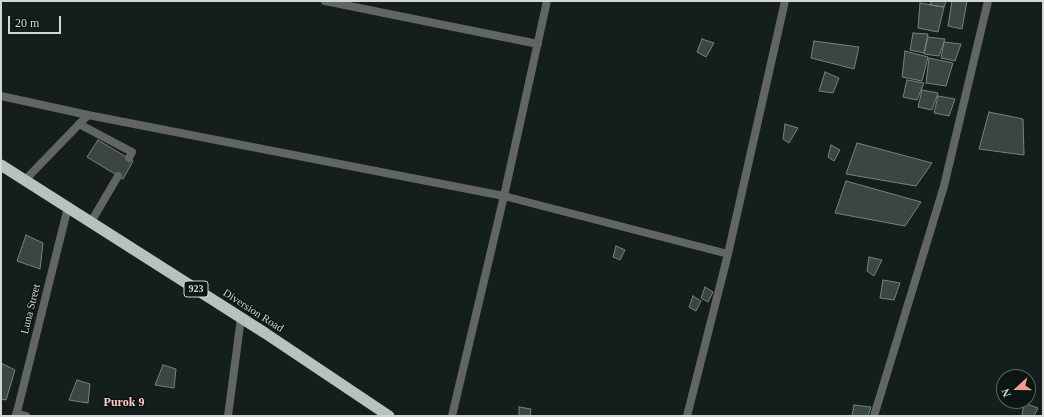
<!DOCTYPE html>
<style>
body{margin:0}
#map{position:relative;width:1044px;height:417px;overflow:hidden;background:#141e1c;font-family:"Times New Roman",serif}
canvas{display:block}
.frame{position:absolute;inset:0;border:2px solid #d0d7d5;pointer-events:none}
.north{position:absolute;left:996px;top:369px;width:40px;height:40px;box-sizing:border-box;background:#0b1513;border:1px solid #5a6361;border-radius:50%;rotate:249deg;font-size:11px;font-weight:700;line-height:16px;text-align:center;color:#d0d7d5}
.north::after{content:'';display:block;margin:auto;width:14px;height:18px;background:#f59d8d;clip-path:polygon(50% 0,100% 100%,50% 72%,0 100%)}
.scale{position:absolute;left:8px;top:16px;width:53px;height:18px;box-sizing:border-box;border:2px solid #d0d7d5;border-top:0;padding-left:5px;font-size:12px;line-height:14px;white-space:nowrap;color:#d0d7d5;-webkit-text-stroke:3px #0b1513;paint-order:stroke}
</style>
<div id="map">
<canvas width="1044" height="417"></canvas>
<div class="frame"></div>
<div class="north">N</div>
<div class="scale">20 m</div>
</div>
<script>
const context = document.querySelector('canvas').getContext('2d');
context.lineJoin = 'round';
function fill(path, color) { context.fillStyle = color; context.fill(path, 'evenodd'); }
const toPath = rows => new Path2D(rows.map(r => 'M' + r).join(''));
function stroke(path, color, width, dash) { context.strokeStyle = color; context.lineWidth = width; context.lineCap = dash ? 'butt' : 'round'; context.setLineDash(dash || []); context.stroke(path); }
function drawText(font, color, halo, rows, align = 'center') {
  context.font = font + ' "Times New Roman",serif'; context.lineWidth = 3; context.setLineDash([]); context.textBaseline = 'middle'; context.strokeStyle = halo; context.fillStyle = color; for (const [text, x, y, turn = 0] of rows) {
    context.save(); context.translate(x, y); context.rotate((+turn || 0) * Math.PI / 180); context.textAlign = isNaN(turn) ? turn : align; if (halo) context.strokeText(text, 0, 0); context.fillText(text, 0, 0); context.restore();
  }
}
const building = toPath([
 [931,1,946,1,944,7,930,5,931,1],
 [952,1,967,1,962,29,948,26,952,1],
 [920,3,944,7,938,32,918,28,920,3],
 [913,33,928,34,924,53,910,50,913,33],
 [928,37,945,39,939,56,924,54,928,37],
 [702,39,714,43,706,57,697,52,702,39],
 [814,41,859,47,854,69,811,58,814,41],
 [944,42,961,44,955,61,941,58,944,42],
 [905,51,928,57,922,81,902,77,905,51],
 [929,58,953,63,946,86,926,83,929,58],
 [825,72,839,78,833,93,819,91,825,72],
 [907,80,924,83,917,100,903,97,907,80],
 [922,90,938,93,932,110,918,107,922,90],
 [938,96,955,99,949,116,934,113,938,96],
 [989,112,1023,119,1024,155,979,149,989,112],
 [785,124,798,128,789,143,783,139,785,124],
 [98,140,133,161,123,179,87,157,98,140],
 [857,143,932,163,916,186,846,174,857,143],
 [831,145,840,150,834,161,828,157,831,145],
 [846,181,921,202,905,226,835,213,846,181],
 [26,235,43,243,40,269,17,261,26,235],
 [616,246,625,250,620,260,613,257,616,246],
 [869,257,882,260,874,276,867,271,869,257],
 [883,280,900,283,894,300,880,298,883,280],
 [705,287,713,292,708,302,701,298,705,287],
 [693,296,701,301,696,311,689,307,693,296],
 [1,363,15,370,6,400,1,399,1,363],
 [163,365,176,369,174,388,155,385,163,365],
 [77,380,90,384,88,403,69,400,77,380],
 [1024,403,1038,408,1034,416,1022,416,1024,403],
 [854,405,871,407,868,416,852,416,854,405],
 [519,407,531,409,530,416,519,416,519,407]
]);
const service = toPath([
 [79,124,132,152,129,158],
 [25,180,88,115],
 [91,222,118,176]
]);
const minor = toPath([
 [325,1,538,44],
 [1,96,88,115,504,196,728,254],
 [16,414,26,416],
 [228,416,241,318],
 [452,416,504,196,547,1],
 [687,416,728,254,785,1],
 [874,416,944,186,988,1]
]);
const tertiary = toPath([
 [16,416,68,207]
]);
const trunk = toPath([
 [1,165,265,333,389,416]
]);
const shields = [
 [196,289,24]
];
const shieldNames = [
 ["923",196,289]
];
const streetNames = [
 ["Luna Street",31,309,-76],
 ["Diversion Road",253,311,33]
];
const neighbourhoodNames = [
 ["Purok 9",124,403]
];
fill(building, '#3b4644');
stroke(building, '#768280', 1);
stroke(service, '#616665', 8);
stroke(minor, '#616665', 8);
stroke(tertiary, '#616665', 8);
stroke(trunk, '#b6c2bf', 11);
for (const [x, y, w] of shields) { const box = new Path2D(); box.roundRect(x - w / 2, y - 8, w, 16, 3); context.fillStyle = '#0b1513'; context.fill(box); stroke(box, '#d0d7d5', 1); }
drawText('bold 10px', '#d0d7d5', null, shieldNames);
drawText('11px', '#d0d7d5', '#0b1513', streetNames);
drawText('bold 12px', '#ffccc2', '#0b1513', neighbourhoodNames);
</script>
